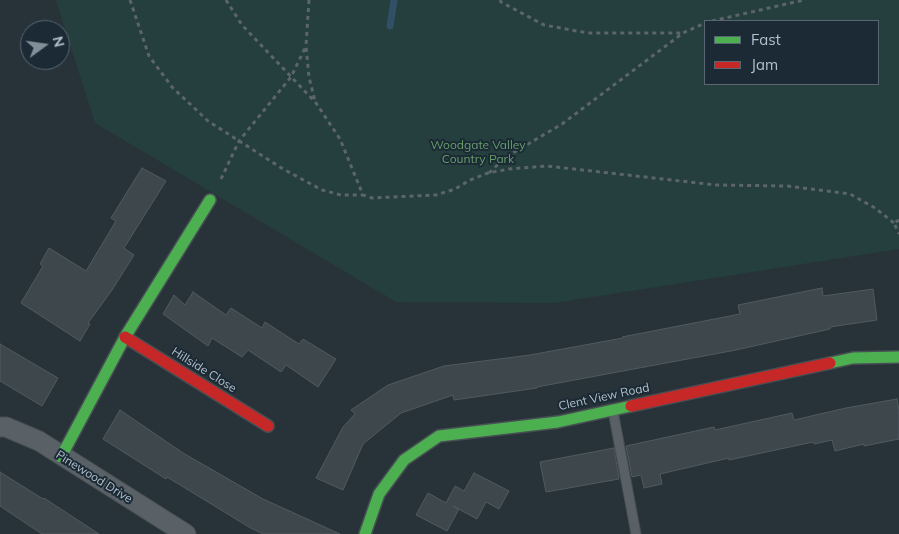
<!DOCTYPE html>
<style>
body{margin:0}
#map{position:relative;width:899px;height:534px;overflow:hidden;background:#283339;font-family:Mulish,sans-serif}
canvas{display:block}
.legend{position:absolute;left:704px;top:20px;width:175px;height:65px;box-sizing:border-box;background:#1b2a35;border:1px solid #576671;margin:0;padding:6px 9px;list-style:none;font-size:15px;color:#b2c0cb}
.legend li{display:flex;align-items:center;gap:10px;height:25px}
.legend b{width:25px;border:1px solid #576671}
.north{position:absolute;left:20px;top:20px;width:50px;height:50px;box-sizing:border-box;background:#1b2a35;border:1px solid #576671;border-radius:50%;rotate:76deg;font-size:14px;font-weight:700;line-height:20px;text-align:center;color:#b2c0cb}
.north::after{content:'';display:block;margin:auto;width:18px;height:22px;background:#828f98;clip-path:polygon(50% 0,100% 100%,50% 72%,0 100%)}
</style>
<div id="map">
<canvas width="899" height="534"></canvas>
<ul class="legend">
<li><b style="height:6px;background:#4caf50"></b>Fast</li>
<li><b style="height:6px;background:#c62828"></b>Jam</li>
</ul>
<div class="north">N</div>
</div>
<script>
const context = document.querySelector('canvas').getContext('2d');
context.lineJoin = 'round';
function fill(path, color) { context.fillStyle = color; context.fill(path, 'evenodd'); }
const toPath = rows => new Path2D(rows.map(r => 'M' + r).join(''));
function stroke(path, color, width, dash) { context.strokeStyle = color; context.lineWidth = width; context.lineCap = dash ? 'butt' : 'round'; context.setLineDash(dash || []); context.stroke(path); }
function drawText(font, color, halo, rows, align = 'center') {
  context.font = font + ' Mulish,sans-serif'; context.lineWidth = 4; context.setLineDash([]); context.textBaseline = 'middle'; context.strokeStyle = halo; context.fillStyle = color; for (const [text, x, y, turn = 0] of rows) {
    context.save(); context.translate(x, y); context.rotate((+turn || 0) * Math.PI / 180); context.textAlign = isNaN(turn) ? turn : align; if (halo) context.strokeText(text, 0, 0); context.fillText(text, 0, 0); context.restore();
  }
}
const green = toPath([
 [56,0,899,0,899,249,554,303,396,302,95,123],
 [705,21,878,21,878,84,705,84]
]);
const stream = toPath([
 [390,26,394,0]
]);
const building = toPath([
 [142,168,166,181,124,248,134,255,112,290,88,323,90,324,80,341,21,303,43,266,40,264,49,248,86,271,116,221,111,218,142,168],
 [822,288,823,296,873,289,877,320,830,327,830,329,736,350,537,387,537,388,454,400,453,395,401,413,363,444,343,490,316,478,343,427,355,414,351,410,388,385,444,366,530,355,623,338,622,337,740,314,738,305,822,288],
 [193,292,226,315,231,308,262,328,265,322,299,344,303,339,336,359,318,387,286,365,281,372,248,350,242,357,212,338,208,346,163,314,174,295,185,305,193,292],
 [0,344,58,378,42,406,0,381,0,344],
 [897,399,899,411,899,439,864,446,864,444,835,451,832,440,814,444,813,442,729,460,729,458,660,474,662,484,644,488,641,475,632,477,626,446,714,427,715,430,792,413,794,420,846,408,897,399],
 [120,410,183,453,263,499,340,534,263,534,249,527,167,477,166,479,103,439,120,410],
 [614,448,619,479,546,492,540,462,614,448],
 [0,472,43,499,44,498,99,534,42,534,0,506,0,472],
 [474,473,509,491,499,509,486,502,477,519,453,506,459,509,447,531,416,515,428,493,446,503,455,486,464,491,474,473]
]);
const path = toPath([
 [130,0,149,56,172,87,208,121,283,169,322,190,341,195,363,195],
 [226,0,242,25,316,103,340,139,363,195,372,198,436,195,455,189,470,180,488,173,509,169,547,166,716,185,788,186,850,194,875,208,894,223],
 [309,0,306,46,309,77,315,101],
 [500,0,501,2,544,25,588,33,682,33],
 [712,21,804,0],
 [489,173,506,157,562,124,683,33,705,23],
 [221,179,239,141,291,77,306,46],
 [899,220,894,223,899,234]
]);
const lane = toPath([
 [613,411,636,534]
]);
const street = toPath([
 [0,427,6,427,39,441,186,534]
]);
const fast = toPath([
 [830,363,853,358,899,357],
 [61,457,125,337,210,200],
 [365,534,379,494,404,460,439,436,558,422,631,406]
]);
const jam = toPath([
 [125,337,268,426],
 [631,406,830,363]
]);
const parkNames = [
 ["Woodgate Valley",478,145],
 ["Country Park",478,159]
];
const streetNames = [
 ["Hillside Close",204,370,32],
 ["Clent View Road",604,397,-12],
 ["Pinewood Drive",94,477,32]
];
fill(green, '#243f3e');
stroke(stream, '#325065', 7);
fill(building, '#3e474c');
stroke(building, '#505a61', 1);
stroke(lane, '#474f54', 11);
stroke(street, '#474f54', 21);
stroke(fast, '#474f54', 14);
stroke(jam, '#474f54', 14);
stroke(path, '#5b656a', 3, [4, 4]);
stroke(lane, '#596167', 9);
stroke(street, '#596167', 19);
stroke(fast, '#4caf50', 11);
stroke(jam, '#c62828', 11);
drawText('12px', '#669e69', '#1b2a35', parkNames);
drawText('12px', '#b2c0cb', '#1b2a35', streetNames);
</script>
